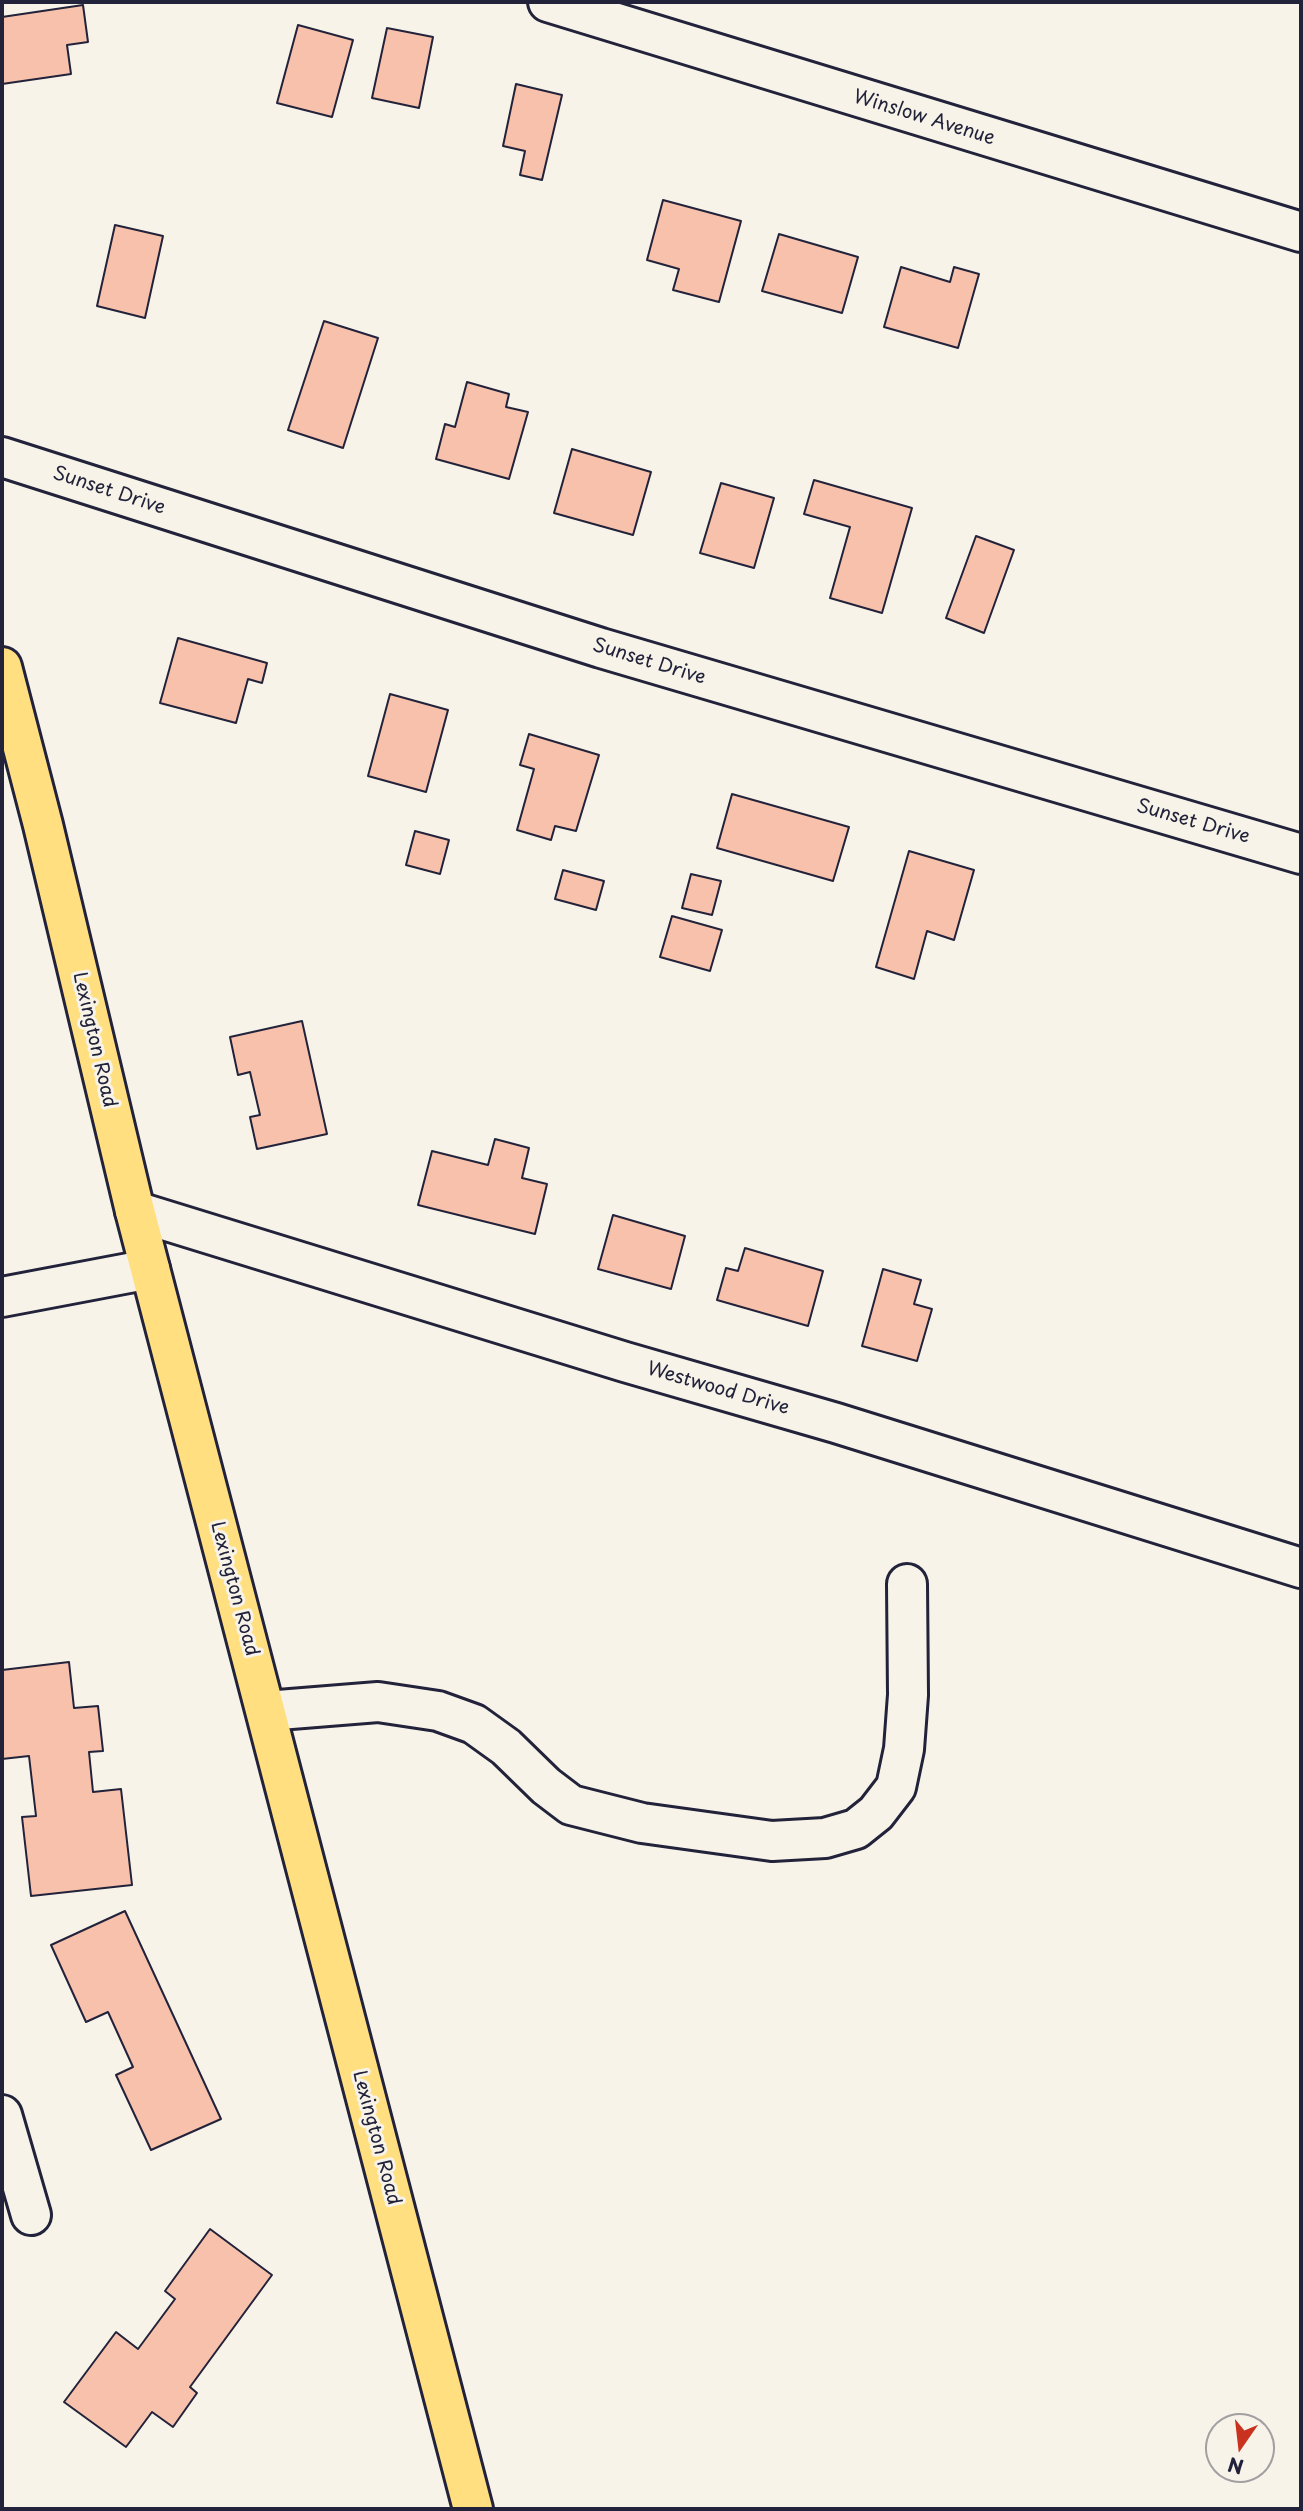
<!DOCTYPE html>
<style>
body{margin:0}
#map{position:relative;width:1303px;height:2511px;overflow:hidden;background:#f7f3e8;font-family:"Playpen Sans",sans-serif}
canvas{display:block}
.frame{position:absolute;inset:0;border:4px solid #22223b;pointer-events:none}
.north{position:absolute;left:1205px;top:2413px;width:70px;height:70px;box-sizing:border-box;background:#f7f3e8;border:2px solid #a29fa3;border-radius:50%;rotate:194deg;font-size:19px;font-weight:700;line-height:28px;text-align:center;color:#22223b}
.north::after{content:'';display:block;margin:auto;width:24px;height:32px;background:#c8321e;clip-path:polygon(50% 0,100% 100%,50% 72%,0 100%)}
</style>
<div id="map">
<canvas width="1303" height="2511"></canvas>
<div class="frame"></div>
<div class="north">N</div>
</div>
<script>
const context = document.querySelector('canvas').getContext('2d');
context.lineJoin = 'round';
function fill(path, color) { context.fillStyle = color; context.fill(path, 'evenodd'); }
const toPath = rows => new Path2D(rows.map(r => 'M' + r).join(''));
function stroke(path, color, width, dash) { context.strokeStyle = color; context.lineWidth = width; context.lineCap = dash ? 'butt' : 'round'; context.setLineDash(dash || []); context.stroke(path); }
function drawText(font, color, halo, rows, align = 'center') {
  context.font = font + ' "Playpen Sans",sans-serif'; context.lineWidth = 6; context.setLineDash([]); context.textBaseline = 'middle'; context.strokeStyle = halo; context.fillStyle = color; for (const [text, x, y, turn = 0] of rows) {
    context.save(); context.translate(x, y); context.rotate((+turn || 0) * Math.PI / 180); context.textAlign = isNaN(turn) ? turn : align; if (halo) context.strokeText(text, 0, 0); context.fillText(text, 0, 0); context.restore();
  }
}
const building = toPath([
 [83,5,88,42,67,45,71,74,2,84,2,17,83,5],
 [298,25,353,40,332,117,277,103,298,25],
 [387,28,433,37,419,108,372,98,387,28],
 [516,84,562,95,542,180,520,175,525,151,503,146,516,84],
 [663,200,741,221,719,302,673,290,679,269,647,260,663,200],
 [115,225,163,236,145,318,97,306,115,225],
 [779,234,858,257,842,313,762,291,779,234],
 [901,267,950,282,954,267,979,274,958,348,884,327,901,267],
 [324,321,378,338,343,448,288,430,324,321],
 [467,382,509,394,506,407,528,412,509,479,436,459,445,424,455,427,467,382],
 [572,449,651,472,633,535,554,513,572,449],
 [814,480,912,508,882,613,830,598,850,527,804,514,814,480],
 [721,483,774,498,754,568,700,553,721,483],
 [976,536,1014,550,984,633,946,618,976,536],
 [178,638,267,663,262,683,248,679,236,723,160,703,178,638],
 [390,694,448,710,426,792,368,776,390,694],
 [529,734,599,755,576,831,555,826,551,840,517,830,534,769,520,765,529,734],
 [732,794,849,827,833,881,717,848,732,794],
 [415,831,449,840,440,874,406,865,415,831],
 [909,851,974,870,954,940,927,931,914,979,876,967,909,851],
 [563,870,604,881,596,910,555,899,563,870],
 [691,874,721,881,712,915,682,908,691,874],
 [672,916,722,930,710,971,660,957,672,916],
 [302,1021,327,1134,257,1149,250,1117,260,1115,250,1072,238,1075,230,1037,302,1021],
 [495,1139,529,1148,522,1178,547,1184,535,1234,418,1205,432,1151,488,1165,495,1139],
 [613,1215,685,1236,671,1289,598,1269,613,1215],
 [745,1248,823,1271,808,1326,717,1300,726,1268,738,1271,745,1248],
 [883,1269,921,1280,914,1304,932,1309,917,1361,862,1346,883,1269],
 [69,1662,74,1708,98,1706,103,1751,89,1752,93,1792,121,1789,132,1885,31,1896,22,1817,36,1816,29,1756,2,1759,2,1670,69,1662],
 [125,1911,221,2119,151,2150,116,2075,133,2067,108,2012,86,2022,51,1945,125,1911],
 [210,2229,272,2275,190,2387,197,2393,173,2427,152,2412,126,2447,64,2402,116,2332,138,2349,175,2299,165,2291,210,2229]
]);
const minor = toPath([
 [548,2,1301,232],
 [2,457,601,648,1301,854],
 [135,1211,625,1362,836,1423,1301,1568],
 [2,1297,150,1269],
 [266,1711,378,1702,438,1711,474,1724,506,1747,546,1786,571,1805,642,1823,772,1841,825,1838,856,1829,876,1813,896,1787,904,1749,908,1695,907,1584],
 [2,2115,31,2215]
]);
const major = toPath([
 [2,667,43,825,135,1211,473,2509]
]);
const streetNames = [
 ["Winslow Avenue",924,118,17],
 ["Sunset Drive",109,491,18],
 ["Sunset Drive",649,662,17],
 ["Sunset Drive",1193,822,16],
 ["Lexington Road",94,1040,77],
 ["Westwood Drive",718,1389,16],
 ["Lexington Road",234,1589,75],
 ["Lexington Road",376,2138,75]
];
fill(building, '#f7c1ab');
stroke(building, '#22223b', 2);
stroke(minor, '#22223b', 44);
stroke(major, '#22223b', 44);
stroke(minor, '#f7f3e8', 38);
stroke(major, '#ffdf80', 38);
drawText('19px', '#22223b', '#f7f3e8', streetNames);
</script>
